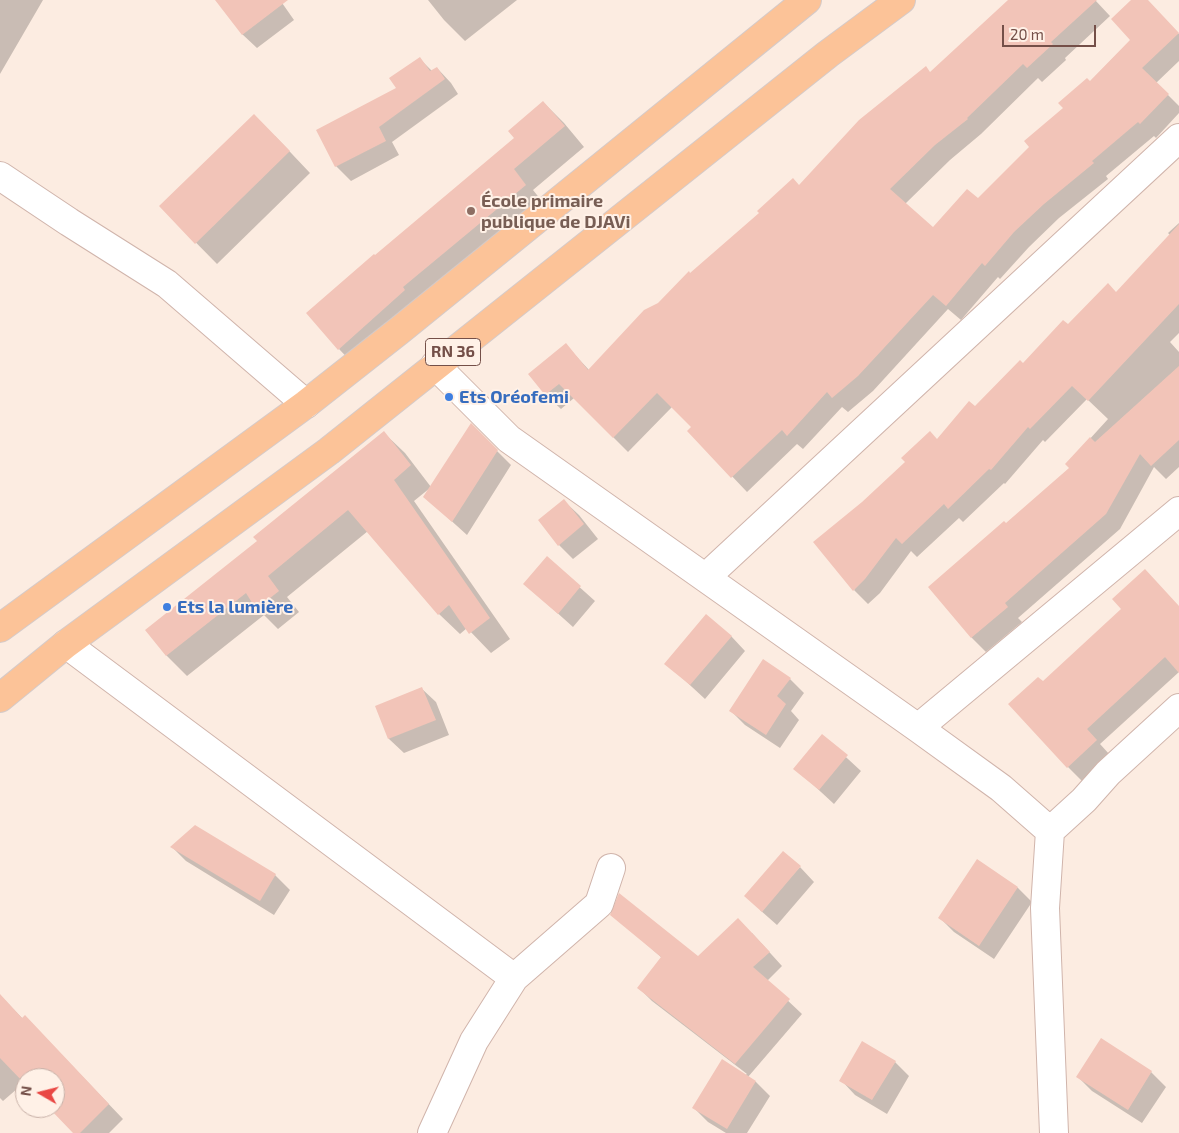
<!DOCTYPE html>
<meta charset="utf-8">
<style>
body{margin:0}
#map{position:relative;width:1179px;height:1133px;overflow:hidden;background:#fcece1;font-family:"Exo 2",sans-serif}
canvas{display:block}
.north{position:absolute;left:15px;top:1068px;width:50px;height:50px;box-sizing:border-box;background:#fff1e7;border:1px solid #c7b0a7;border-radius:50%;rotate:278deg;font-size:14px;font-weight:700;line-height:20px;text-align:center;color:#744f48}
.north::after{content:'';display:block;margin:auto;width:18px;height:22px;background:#e94844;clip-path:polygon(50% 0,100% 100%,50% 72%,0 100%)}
.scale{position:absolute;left:1002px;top:25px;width:94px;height:22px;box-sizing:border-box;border:2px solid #744f48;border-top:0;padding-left:6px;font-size:15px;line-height:18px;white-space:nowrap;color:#744f48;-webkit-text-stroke:4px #fff1e7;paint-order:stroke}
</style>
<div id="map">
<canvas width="1179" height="1133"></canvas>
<div class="north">N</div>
<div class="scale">20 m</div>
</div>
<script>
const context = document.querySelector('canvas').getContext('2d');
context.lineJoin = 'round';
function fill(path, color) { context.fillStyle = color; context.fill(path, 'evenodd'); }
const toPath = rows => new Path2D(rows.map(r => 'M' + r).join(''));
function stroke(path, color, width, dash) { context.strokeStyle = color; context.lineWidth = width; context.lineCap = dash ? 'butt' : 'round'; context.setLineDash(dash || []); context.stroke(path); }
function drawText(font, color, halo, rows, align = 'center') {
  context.font = font + ' "Exo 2",sans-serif'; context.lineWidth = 4; context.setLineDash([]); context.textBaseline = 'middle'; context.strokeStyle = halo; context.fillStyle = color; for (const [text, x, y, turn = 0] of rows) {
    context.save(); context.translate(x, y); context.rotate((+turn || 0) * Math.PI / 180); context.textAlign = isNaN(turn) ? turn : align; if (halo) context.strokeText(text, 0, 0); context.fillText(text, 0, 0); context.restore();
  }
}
const shadow = toPath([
 [0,0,43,0,0,74],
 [217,0,280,0,294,20,257,48,242,34],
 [428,0,517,0,465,41,444,20],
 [1009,0,1095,0,1110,16,1065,58,1066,60,1042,82,1038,78,981,134,950,160,905,204,933,229,978,200,1031,148,1064,108,1131,40,1133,0,1146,0,1179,34,1179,61,1156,83,1179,106,1179,113,1156,138,1154,136,1106,176,1108,179,1059,218,1029,247,1000,279,998,277,961,320,948,309,873,391,848,412,842,407,803,449,797,444,747,492,689,431,693,427,672,407,628,452,574,398,561,409,546,395,530,375,566,345,589,370,690,275,800,187,930,73],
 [420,59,432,71,437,68,451,83,458,94,392,142,399,155,351,181,336,166,318,130,398,88],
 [543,102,564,123,584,147,533,190,545,205,359,370,339,349,375,256,516,138],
 [275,136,310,173,217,264,160,206],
 [1179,223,1179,333,1170,342,1179,352,1179,467,1166,479,1154,467,1120,529,1018,618,1022,622,986,652,972,638,930,587,1006,525,1071,469,1067,464,1108,419,1087,399,1045,442,1043,440,1005,484,1004,483,963,522,959,518,917,557,911,551,880,593,868,604,854,590,937,440,1068,326,1116,293,1170,235,1168,233],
 [471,425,511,465,467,535,425,497,430,488,414,501,510,639,491,653,467,628,460,634,439,614,368,531,287,597,299,612,278,629,264,615,187,676,167,656,147,630,259,541,384,433,405,453,431,487],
 [564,501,579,515,598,539,573,559,559,545],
 [547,558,595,601,573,627,525,584],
 [1179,607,1179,672,1100,744,1110,755,1082,781,1068,767,1043,683,1123,609],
 [731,636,745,651,705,699,666,663],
 [790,679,804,693,791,711,799,720,780,748,745,725,730,710],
 [421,688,436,702,449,735,404,753,389,739,376,707],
 [822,735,861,771,834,804,795,768],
 [195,826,275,875,290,890,274,915,186,861,172,847],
 [977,861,1018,888,1032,902,994,959,954,932,940,918],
 [800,867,814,882,777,925,760,910],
 [612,914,698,958,752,933,782,966,767,981,802,1014,748,1077,756,1082,770,1096,747,1133,726,1133,708,1122,694,1108,747,1074,652,1001,639,988,662,958],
 [0,995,23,1019,39,1031,123,1119,109,1133,74,1133,50,1108,55,1108,55,1078,25,1078,25,1082,3,1101,0,1098],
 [1101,1040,1151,1072,1166,1087,1142,1123,1092,1091,1078,1077],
 [895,1062,909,1076,887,1114,855,1095,841,1080]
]);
const building = toPath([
 [215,0,288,0,242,35],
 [1008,0,1097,0,1051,42,1053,44,1027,68,1023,64,967,118,968,119,935,145,890,189,933,227,967,189,978,198,1029,147,1024,141,1063,108,1058,103,1087,78,1090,81,1130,40,1111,19,1131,0,1148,0,1179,33,1142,68,1169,94,1140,124,1138,122,1092,161,1094,163,1044,204,1014,232,985,266,982,263,946,306,933,295,858,376,832,398,827,392,787,436,782,430,731,478,687,431,691,427,657,393,613,438,559,384,545,395,528,374,566,343,588,370,644,310,658,303,689,271,690,273,759,213,757,211,793,178,799,185,859,120,926,66,930,72],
 [420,57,430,71,437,67,445,79,379,127,386,141,335,167,316,130,396,88,389,78],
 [543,101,565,126,514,169,526,185,403,287,405,290,338,350,306,313,374,254,375,255,514,138,508,131],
 [254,114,290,151,195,244,159,206],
 [1179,224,1179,304,1088,401,1072,386,1030,429,1028,427,991,470,989,469,948,509,944,504,902,544,896,538,865,579,853,591,813,542,862,502,905,462,901,458,930,431,937,439,969,401,975,406,1020,360,1023,363,1063,320,1068,324,1108,283,1116,292],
 [1179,366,1179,440,1151,466,1140,454,1106,514,1005,603,1008,607,971,638,928,587,1004,521,1006,523,1069,468,1065,464,1090,437,1095,442],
 [471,423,498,450,452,522,423,497],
 [384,431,411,465,394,480,490,618,469,634,449,605,438,615,348,510,268,576,279,591,256,609,246,593,166,656,145,630,257,541,253,537],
 [564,499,584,524,558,546,538,520],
 [547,556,581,586,558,614,523,584],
 [1145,569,1179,606,1179,673,1165,657,1087,729,1097,740,1067,768,1008,704,1038,677,1043,681,1121,609,1112,599],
 [706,614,732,636,690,685,664,664],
 [763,659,791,678,777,696,786,704,766,735,729,711],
 [422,687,436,720,388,739,375,706],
 [822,734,848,755,819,790,793,769],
 [195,825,276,874,260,901,170,847],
 [783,851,801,866,762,912,744,896],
 [977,859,1018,887,979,946,938,918],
 [619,893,698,956,738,918,770,952,753,967,790,999,735,1064,637,988,661,957,610,915],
 [0,994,22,1018,25,1015,109,1104,80,1133,73,1133,49,1108,55,1108,55,1078,25,1078,25,1084,0,1058],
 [1101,1038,1152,1071,1128,1110,1076,1077],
 [862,1041,896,1061,872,1100,839,1081],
 [722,1059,756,1081,727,1129,692,1108]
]);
const minor = toPath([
 [0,176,69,222,167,284,306,404],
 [435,365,509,439,918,728,1001,788,1050,831],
 [706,577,1179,138],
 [66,644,514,978],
 [918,728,1179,511],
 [432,1133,474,1041,514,978,599,904,611,868],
 [1054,1133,1045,908,1050,831,1084,800,1108,773,1179,708]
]);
const primary = toPath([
 [0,628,306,404,400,330,807,0],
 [0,698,66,644,329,451,828,54,901,0]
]);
const markers = [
 [471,211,5,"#8d6e63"],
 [449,397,5,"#3f7fe0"],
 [167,607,5,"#3f7fe0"]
];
const shields = [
 [453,352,55]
];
const shieldNames = [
 ["RN 36",453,352]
];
const educationNames = [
 ["École primaire",481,201],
 ["publique de DJAVi",481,222]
];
const shopNames = [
 ["Ets Oréofemi",459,397],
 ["Ets la lumière",177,607]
];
fill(shadow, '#0003');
fill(building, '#f2c4b8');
stroke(minor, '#d0b4ab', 30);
stroke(primary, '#d5cac8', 30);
stroke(minor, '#fff', 28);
stroke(primary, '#fcc398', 28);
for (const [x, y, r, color] of markers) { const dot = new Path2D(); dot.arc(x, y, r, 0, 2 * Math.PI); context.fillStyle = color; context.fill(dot); stroke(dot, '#fff1e7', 2); }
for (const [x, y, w] of shields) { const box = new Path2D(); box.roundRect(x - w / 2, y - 13.5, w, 27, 4); context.fillStyle = '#fff1e7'; context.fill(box); stroke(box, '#744f48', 1); }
drawText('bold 16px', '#744f48', null, shieldNames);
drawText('bold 18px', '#785e54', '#fff1e7', educationNames, 'left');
drawText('bold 18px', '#366cbe', '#fff1e7', shopNames, 'left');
</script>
